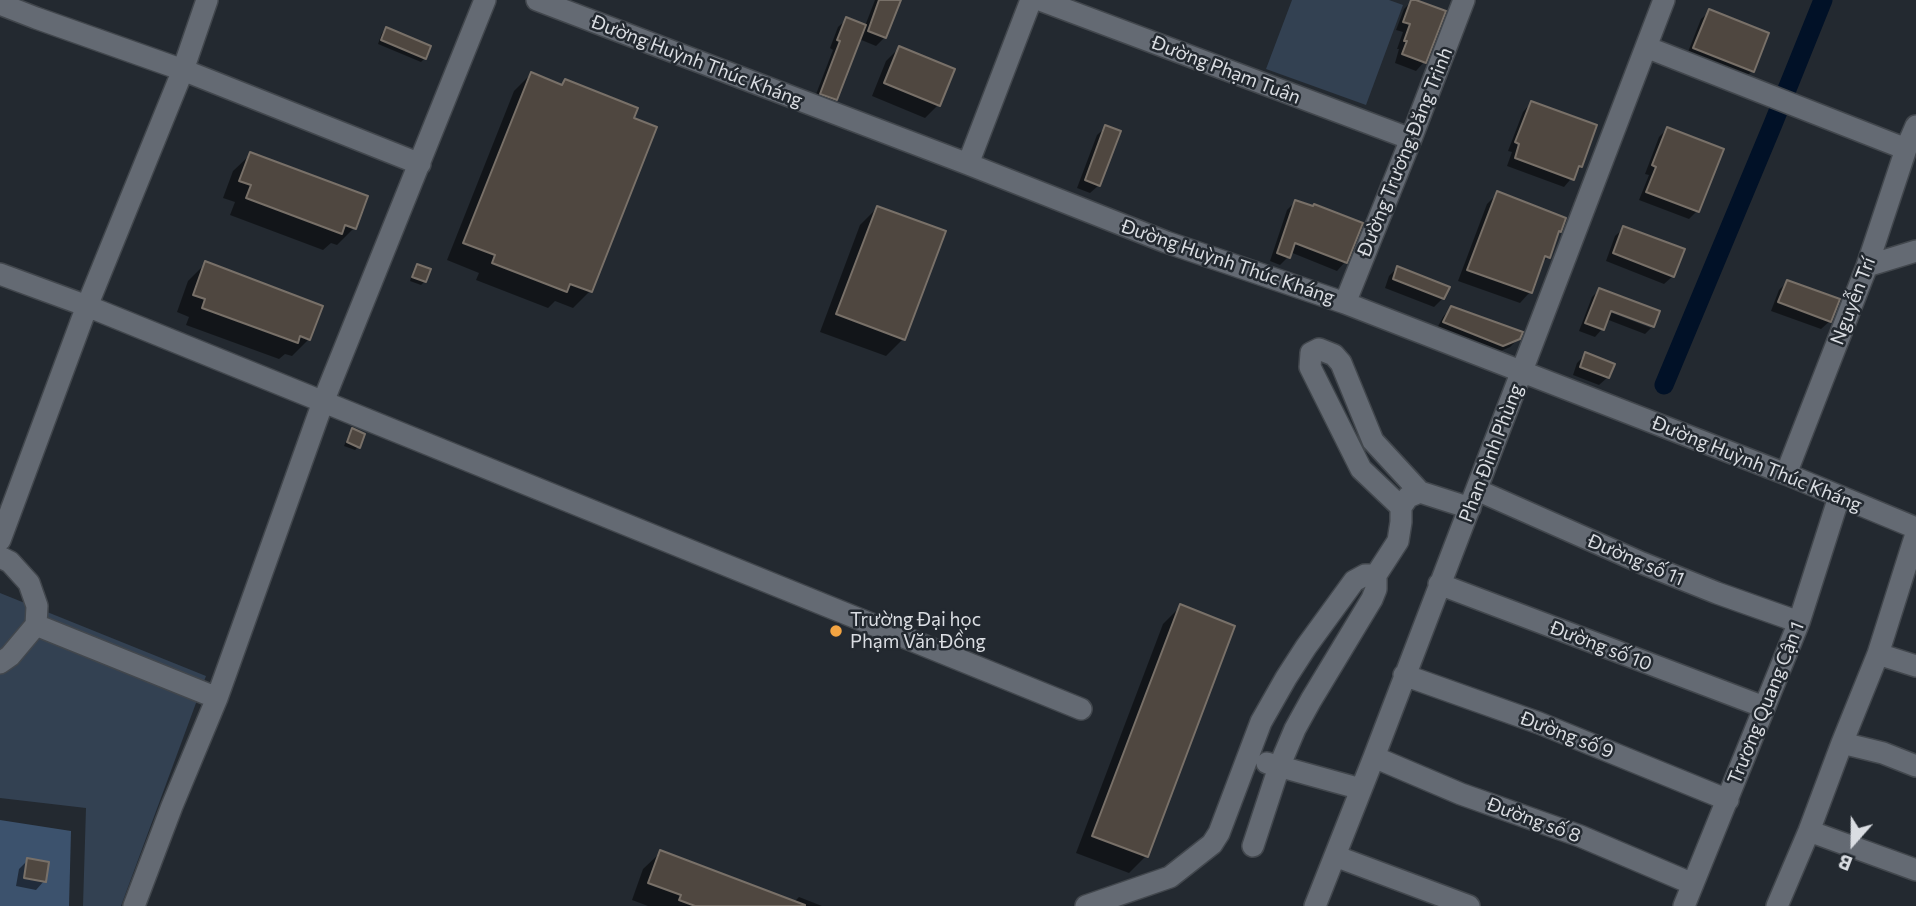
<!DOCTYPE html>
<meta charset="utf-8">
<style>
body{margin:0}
#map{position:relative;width:1916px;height:906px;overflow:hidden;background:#232930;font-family:Commissioner,sans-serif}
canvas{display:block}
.north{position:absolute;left:1818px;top:808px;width:70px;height:70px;-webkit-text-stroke:5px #232930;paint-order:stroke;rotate:201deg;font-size:19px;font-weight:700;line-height:28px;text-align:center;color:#dadde2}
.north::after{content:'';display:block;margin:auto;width:24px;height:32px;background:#dadde2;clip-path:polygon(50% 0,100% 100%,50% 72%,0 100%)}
</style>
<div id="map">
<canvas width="1916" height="906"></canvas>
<div class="north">B</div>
</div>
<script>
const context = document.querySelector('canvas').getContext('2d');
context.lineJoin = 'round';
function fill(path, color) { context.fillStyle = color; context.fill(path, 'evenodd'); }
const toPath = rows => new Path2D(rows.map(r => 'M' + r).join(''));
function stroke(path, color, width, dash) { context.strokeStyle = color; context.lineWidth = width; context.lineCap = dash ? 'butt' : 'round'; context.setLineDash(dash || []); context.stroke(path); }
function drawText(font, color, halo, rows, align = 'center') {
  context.font = font + ' Commissioner,sans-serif'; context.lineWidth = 5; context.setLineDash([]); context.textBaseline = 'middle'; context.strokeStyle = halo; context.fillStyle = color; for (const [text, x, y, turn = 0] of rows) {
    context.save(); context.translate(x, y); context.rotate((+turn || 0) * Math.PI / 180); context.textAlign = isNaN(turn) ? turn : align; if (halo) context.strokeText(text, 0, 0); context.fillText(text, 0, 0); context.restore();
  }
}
const green = toPath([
 [1292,0,1389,0,1403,5,1366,105,1266,69],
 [0,593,206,676,121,906,83,906,86,808,0,798]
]);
const forest = toPath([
 [0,820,71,831,69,906,0,906]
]);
const shadow = toPath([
 [875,0,899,0,885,37,876,46,859,39,836,99,827,108,813,102,833,50,830,48,838,27,847,19,865,26],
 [1412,1,1443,12,1424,62,1416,71,1395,63,1399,49,1397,49,1403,32,1396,30,1404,9],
 [1710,11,1752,71,1744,79,1686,57,1701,19],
 [386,29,425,58,421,62,378,44,382,33],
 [899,48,938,105,925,118,872,96,886,61],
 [531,74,561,86,565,81,590,291,573,308,555,301,548,308,476,280,479,273,447,260,514,91],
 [1531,103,1595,126,1581,167,1564,187,1507,166,1512,152,1508,151,1523,112],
 [1106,127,1099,185,1090,193,1077,188,1097,135],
 [1667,129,1697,211,1689,219,1639,200,1649,175,1645,174,1659,137],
 [251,154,354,228,337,245,331,243,323,250,230,215,235,202,223,198,233,171],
 [1498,193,1560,231,1557,234,1548,257,1540,265,1530,292,1520,303,1458,281,1487,204],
 [1295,202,1361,224,1345,262,1337,271,1290,252,1288,257,1280,265,1270,261,1287,210],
 [877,208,903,339,886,356,820,332,860,225],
 [1624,228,1673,276,1664,284,1606,261,1615,236],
 [206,263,309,339,292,356,285,354,279,359,186,325,189,317,177,312,188,281],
 [418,266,425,281,421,285,410,281,414,269],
 [1397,268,1443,298,1434,307,1385,288,1389,276],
 [1787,282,1830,321,1821,329,1771,311,1779,290],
 [1599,290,1658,312,1653,326,1651,328,1651,324,1603,306,1602,309,1651,328,1645,334,1606,319,1602,329,1595,337,1579,331,1592,297],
 [1451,308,1519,338,1510,347,1494,354,1436,330,1443,317],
 [1586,354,1608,377,1599,385,1573,375,1577,363],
 [352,430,358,447,355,450,344,446,349,434],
 [1181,606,1146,856,1129,873,1076,853,1163,624],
 [661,852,794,902,799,897,822,906,648,906,632,900,643,869],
 [28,860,44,881,36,890,16,886,19,869]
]);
const canal = toPath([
 [1664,385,1773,124,1823,0]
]);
const building = toPath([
 [879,0,901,0,886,38,868,31,879,0],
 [1411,0,1416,0,1446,11,1426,63,1402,54,1407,41,1404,41,1410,24,1403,22,1411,0],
 [1709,9,1769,33,1754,72,1693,48,1709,9],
 [846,17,866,25,837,100,820,94,840,41,837,40,846,17],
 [386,27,431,46,426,59,381,40,386,27],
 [899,46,955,69,940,106,884,83,899,46],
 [531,72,562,85,565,79,638,108,634,118,657,127,592,292,570,284,567,292,492,263,495,255,463,243,531,72],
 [1531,101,1597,125,1582,167,1579,166,1574,180,1515,158,1519,144,1515,142,1531,101],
 [1105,125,1121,131,1100,186,1085,180,1105,125],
 [1667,127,1724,149,1699,212,1646,192,1656,167,1652,165,1667,127],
 [250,152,368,196,356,229,345,225,342,234,246,198,251,185,239,181,250,152],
 [1497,191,1566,218,1561,232,1559,231,1550,258,1545,256,1532,293,1467,270,1497,191],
 [1295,200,1313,206,1314,204,1363,223,1347,263,1295,243,1290,258,1277,253,1295,200],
 [877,206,946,231,905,340,836,314,877,206],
 [1623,226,1685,249,1674,277,1613,253,1623,226],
 [205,261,323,306,310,340,300,336,298,343,202,308,205,299,193,295,205,261],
 [417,264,431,269,426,282,412,277,417,264],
 [1397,266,1450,287,1444,299,1393,279,1397,266],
 [1787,280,1840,299,1831,322,1778,302,1787,280],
 [1599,288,1660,311,1654,327,1611,311,1604,330,1585,323,1599,288],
 [1451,306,1523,332,1520,339,1503,346,1443,322,1451,306],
 [1585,352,1615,364,1609,378,1580,367,1585,352],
 [352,428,365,434,360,448,347,442,352,428],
 [1180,604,1235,626,1148,857,1092,836,1180,604],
 [660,850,805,905,805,906,695,906,679,900,681,895,648,883,660,850],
 [27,858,49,862,46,882,24,878,27,858]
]);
const minor = toPath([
 [537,0,968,164,1166,242,1345,303,1786,474,1916,528],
 [1040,0,1411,139],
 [0,4,36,18,183,70,420,164],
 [1646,47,1906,149],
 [968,164,1031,0],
 [1867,266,1916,251],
 [0,274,87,306,1081,709],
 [1345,303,1411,139,1464,0],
 [1786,474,1867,266,1906,149,1916,126],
 [1477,490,1642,563,1717,593,1799,622],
 [1401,507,1361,469,1310,367,1311,353,1319,349,1334,355,1341,363,1373,441,1420,492],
 [0,540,87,306,183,70,207,0],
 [0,557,10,562,29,583,37,606,36,625],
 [1439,584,1764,707],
 [1878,654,1916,666],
 [0,663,10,656,36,625,217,698],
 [1404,675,1539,723,1728,800],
 [1842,743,1883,753,1916,766],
 [1374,757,1461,794,1580,836,1693,884],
 [1267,763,1361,789],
 [1809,831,1916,870],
 [1253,846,1279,767,1295,729,1311,700,1372,599,1376,589,1376,575,1398,541,1401,522,1401,507,1408,497,1420,492,1470,508],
 [1335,856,1469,906],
 [134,906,172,806,217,698,323,402,485,0],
 [1086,906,1170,877,1212,844,1219,833,1261,722,1286,678,1306,647,1354,581,1365,575,1376,575],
 [1315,906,1374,757,1664,0],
 [1684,906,1799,622,1839,497],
 [1777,906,1809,831,1842,743,1878,654,1916,534]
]);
const markers = [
 [836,631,7,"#f3a442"]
];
const streetNames = [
 ["Đường Huỳnh Thúc Kháng",697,61,21],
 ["Đường Phạm Tuân",1226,70,21],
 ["Đường Trương Đăng Trinh",1405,152,-68],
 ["Đường Huỳnh Thúc Kháng",1228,262,19],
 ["Nguyễn Trí",1853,301,-69],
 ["Phan Đình Phùng",1491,453,-69],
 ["Đường Huỳnh Thúc Kháng",1757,464,22],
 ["Đường số 11",1636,560,23],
 ["Đường số 10",1601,646,21],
 ["Trương Quang Cận 1",1766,703,-68],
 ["Đường số 9",1567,735,21],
 ["Đường số 8",1534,820,20]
];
const poiNames = [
 ["Trường Đại học",850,620],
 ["Phạm Văn Đồng",850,642]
];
fill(green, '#334152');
fill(forest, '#3c526d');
fill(shadow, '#0007');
stroke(canal, '#011127', 19);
fill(building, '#4f4740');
stroke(building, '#787068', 2);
stroke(minor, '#42474d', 24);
stroke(minor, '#646a73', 21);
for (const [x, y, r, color] of markers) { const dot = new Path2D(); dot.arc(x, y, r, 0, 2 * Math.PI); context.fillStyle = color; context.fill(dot); stroke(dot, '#232930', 2.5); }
drawText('19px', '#dadde2', '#232930', streetNames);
drawText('19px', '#dadde2', '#232930', poiNames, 'left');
</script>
